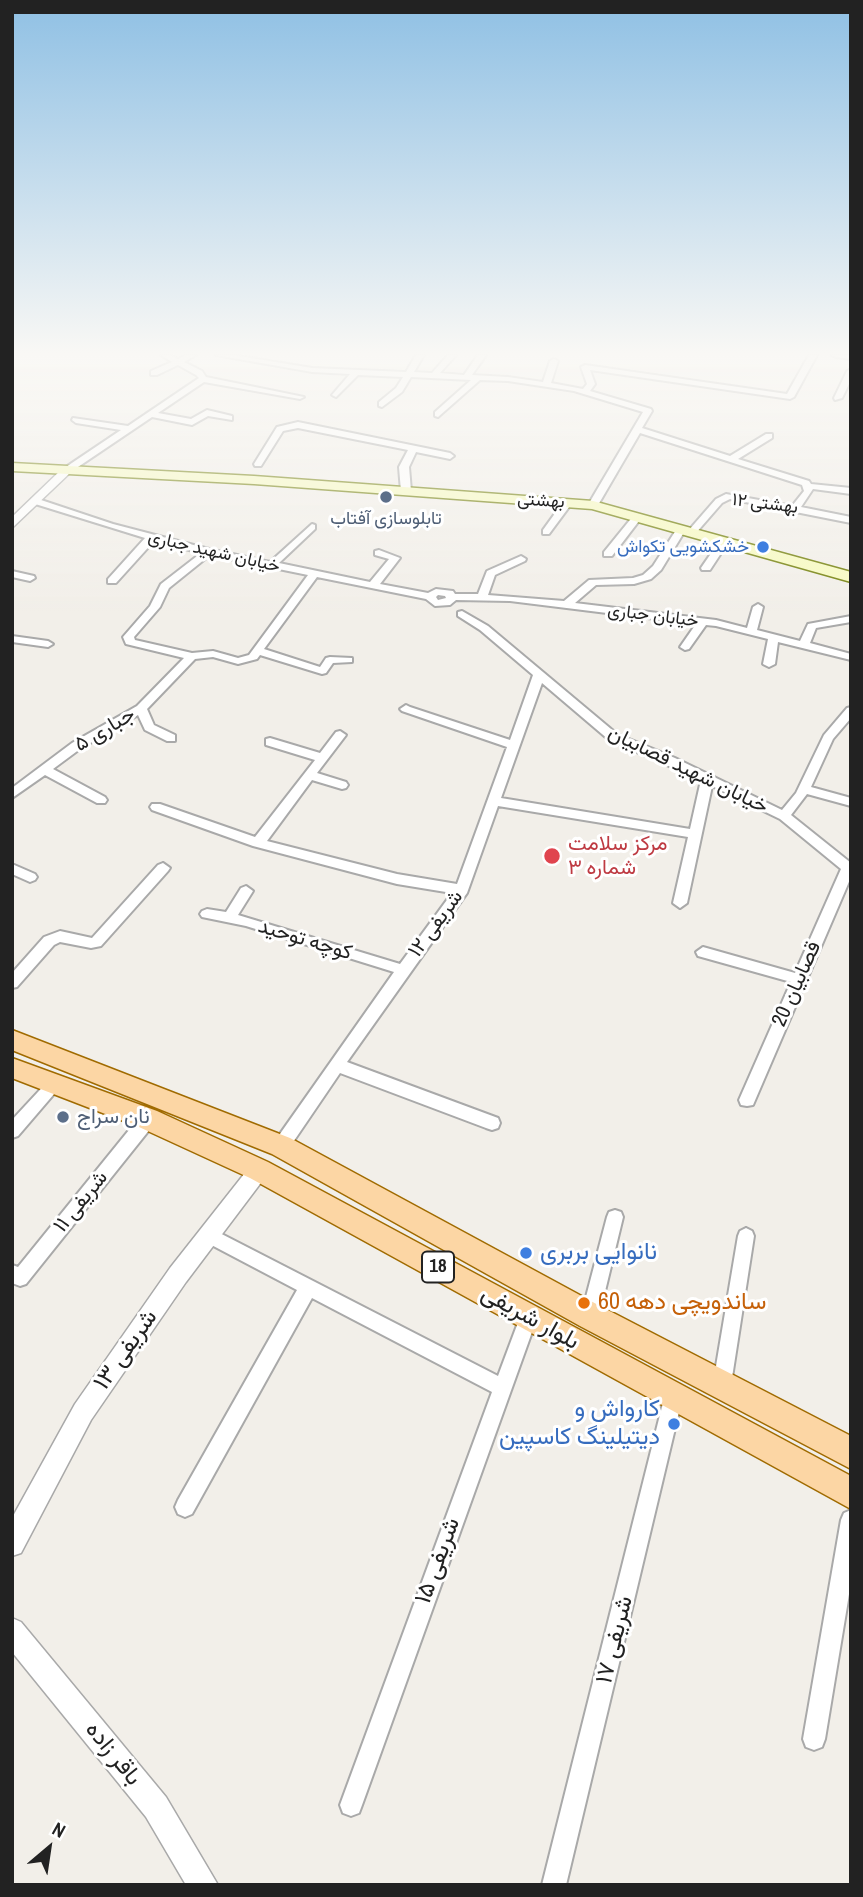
<!DOCTYPE html>
<meta charset="utf-8">
<style>
body{margin:0}
#map{position:relative;width:863px;height:1897px;overflow:hidden;background:#f2efe9;font-family:"Archivo Narrow",sans-serif}
canvas{display:block}
.frame{position:absolute;inset:0;border:14px solid #222;pointer-events:none}
.north{position:absolute;left:14px;top:1813px;width:70px;height:70px;-webkit-text-stroke:5px #fff;paint-order:stroke;rotate:29deg;font-size:19px;font-weight:700;line-height:28px;text-align:center;color:#222}
.north::after{content:'';display:block;margin:auto;width:24px;height:32px;background:#222;clip-path:polygon(50% 0,100% 100%,50% 72%,0 100%)}
</style>
<div id="map">
<canvas width="863" height="1897"></canvas>
<div class="frame"></div>
<div class="north">N</div>
</div>
<script>
const context = document.querySelector('canvas').getContext('2d');
context.lineJoin = 'round';
const toPath = rows => new Path2D(rows.map(r => 'M' + r).join(''));
function stroke(path, color, width, dash) { context.strokeStyle = color; context.lineWidth = width; context.lineCap = dash ? 'butt' : 'round'; context.setLineDash(dash || []); context.stroke(path); }
function fill(path, color) { context.fillStyle = color; context.fill(path, 'evenodd'); }
function drawText(font, color, halo, rows, align = 'center') {
  context.font = font + ' "Archivo Narrow",Vazirmatn,sans-serif'; context.lineWidth = 6; context.setLineDash([]); context.textBaseline = 'middle'; context.strokeStyle = halo; context.fillStyle = color; for (const [text, x, y, turn = 0] of rows) {
    context.save(); context.translate(x, y); context.rotate((+turn || 0) * Math.PI / 180); context.textAlign = isNaN(turn) ? turn : align; if (halo) context.strokeText(text, 0, 0); context.fillText(text, 0, 0); context.restore();
  }
}
const minor = toPath([
 [161,355,170,355,178,359,186,355,196,355,184,362,202,371,206,377,304,397,300,399,204,382,158,413,191,419,207,410,232,416,232,420,208,416,192,425,152,417,69,473,63,473,63,469,121,430,76,423,72,420,73,418,128,426,199,378,196,375,178,365,157,375,151,375,151,371,172,362,161,355],
 [216,355,233,355,312,368,406,372,416,355,424,355,414,372,432,373,448,355,456,355,440,373,464,375,478,355,486,355,472,375,508,377,543,382,550,361,554,359,558,361,551,383,583,389,587,384,581,367,585,365,787,394,809,355,817,355,794,397,790,399,590,370,595,384,590,391,651,409,652,411,642,428,730,456,766,434,772,434,772,438,738,459,809,481,811,484,851,488,851,494,813,489,801,507,851,517,851,523,730,499,722,503,695,534,689,534,689,530,716,499,726,494,792,506,804,491,802,485,640,433,598,505,590,507,588,505,643,412,574,391,508,381,480,380,438,417,435,416,435,412,471,380,411,377,402,392,382,407,379,406,379,402,396,388,403,377,358,375,336,397,332,395,350,374,312,372,216,355],
 [832,355,851,355,851,359,836,357,832,355],
 [851,369,851,380,842,398,835,400,834,398,847,371,851,369],
 [298,422,450,453,454,456,450,459,416,452,409,467,411,491,406,494,401,491,399,467,408,450,298,428,283,431,261,466,255,466,254,464,277,427,298,422],
 [32,499,38,499,113,524,209,549,270,562,312,524,315,525,315,529,279,563,370,582,389,559,375,555,375,551,379,550,400,558,380,584,428,593,436,589,453,591,455,594,478,594,487,571,521,556,526,559,525,561,495,575,488,595,564,601,589,580,633,578,643,575,653,566,678,527,681,526,686,529,661,570,651,579,634,584,596,585,575,603,716,620,747,628,753,607,758,604,763,607,757,630,800,641,808,624,851,616,851,622,816,628,810,643,851,654,851,660,778,642,775,664,769,667,763,664,768,639,716,626,706,625,689,649,685,650,680,647,696,624,510,601,456,600,450,605,435,606,426,599,317,577,264,649,320,667,326,658,330,657,352,658,352,662,333,663,326,673,322,674,260,655,257,659,238,664,213,657,195,659,147,709,154,725,175,735,175,741,167,741,145,730,138,715,80,749,53,769,105,797,107,800,105,803,97,803,45,775,12,798,12,788,72,743,137,706,184,658,126,644,123,637,150,606,161,584,201,553,154,541,116,583,108,583,108,579,145,538,32,503,32,499],
 [210,555,308,575,249,655,238,658,213,651,192,653,135,640,134,637,160,607,169,588,210,555],
 [438,595,445,596,446,598,438,600,436,597,438,595],
 [567,500,572,503,549,534,543,534,543,530,564,501,567,500],
 [634,515,642,517,612,556,604,556,604,552,634,515],
 [721,539,729,541,710,570,702,570,701,568,721,539],
 [12,571,34,576,35,578,30,581,12,577,12,571],
 [462,611,488,626,617,734,675,758,782,810,796,793,824,735,847,708,851,707,851,718,833,739,811,787,851,798,851,806,807,794,791,815,851,863,851,877,753,1105,747,1106,741,1105,739,1100,791,982,698,956,696,952,703,947,795,973,841,869,780,819,712,786,687,903,680,908,673,903,688,837,498,806,467,893,347,1062,498,1118,500,1123,498,1128,492,1130,486,1128,340,1073,287,1151,281,1153,275,1151,273,1146,275,1141,394,972,246,926,202,917,200,914,202,911,207,909,226,912,241,888,246,886,253,891,238,915,400,964,452,893,397,884,253,846,152,810,150,807,152,804,160,804,255,837,315,760,266,745,266,739,270,738,320,753,336,732,340,731,346,735,317,773,346,782,348,785,346,788,342,789,312,780,267,841,397,874,457,884,507,747,402,711,400,709,406,705,410,707,510,740,533,675,480,630,458,616,458,612,462,611],
 [542,683,609,740,701,780,690,829,501,798,542,683],
 [12,636,48,641,53,644,48,647,12,642,12,636],
 [163,863,170,868,168,871,101,946,91,948,60,942,54,945,17,987,12,988,12,973,44,937,60,931,92,938,158,865,163,863],
 [12,864,35,874,37,877,35,880,30,882,12,874,12,864],
 [55,1077,60,1079,63,1083,60,1087,18,1136,12,1138,12,1120,50,1079,55,1077],
 [148,1112,154,1114,156,1119,154,1124,26,1284,20,1286,12,1283,12,1265,18,1267,142,1114,148,1112],
 [615,1210,621,1212,623,1217,599,1316,596,1322,590,1324,584,1322,581,1316,607,1217,609,1212,615,1210],
 [208,1227,498,1376,522,1312,528,1310,534,1312,537,1318,362,1805,359,1813,351,1816,343,1813,340,1805,492,1392,312,1298,192,1514,185,1517,178,1514,175,1507,178,1500,297,1290,202,1240,200,1235,202,1230,208,1227],
 [746,1228,752,1231,754,1236,731,1384,729,1390,722,1393,715,1390,713,1384,738,1236,740,1231,746,1228],
 [674,1386,681,1388,683,1395,566,1885,542,1885,665,1395,667,1388,674,1386],
 [851,1510,851,1582,825,1739,822,1747,814,1750,806,1747,803,1739,841,1520,844,1513,851,1510]
]);
const tertiary = toPath([
 [62,469,72,471,12,528,12,517,62,469],
 [259,1161,266,1164,269,1170,266,1176,186,1282,91,1420,21,1553,12,1556,12,1518,75,1404,170,1268,252,1164,259,1161],
 [12,1618,21,1622,166,1797,218,1885,186,1885,146,1817,12,1652,12,1618]
]);
const secondary = toPath([
 [12,463,254,476,593,501,851,572,851,582,592,509,254,484,12,471,12,463]
]);
const primary = toPath([
 [12,1030,290,1138,600,1306,851,1436,851,1469,580,1326,272,1154,12,1050,12,1030],
 [12,1058,157,1111,268,1162,851,1476,851,1509,250,1178,139,1127,12,1078,12,1058]
]);
const markers = [
 [386,497,7,"#5c6f8a"],
 [763,547,7,"#3f7fe0"],
 [552,856,9,"#e0444e"],
 [63,1117,7,"#5c6f8a"],
 [526,1253,7,"#3f7fe0"],
 [584,1303,7,"#e8710a"],
 [674,1424,7,"#3f7fe0"]
];
const farStreetnames = [
 ["بهشتی",541,501,4],
 ["بهشتی ۱۲",765,504,7],
 ["خیابان شهید جباری",214,552,13],
 ["خیابان جباری",653,616,7]
];
const farServicenames = [
 ["تابلوسازی آفتاب",386,519]
];
const farShopnames = [
 ["خشکشویی تکواش",749,547]
];
const shields = [
 [438,1267,32]
];
const shieldNames = [
 ["18",438,1267]
];
const streetNames = [
 ["جباری ۵",105,730,-31],
 ["خیابان شهید قصابیان",688,770,26],
 ["شریفی ۱۲",436,924,-54],
 ["کوچه توحید",305,940,17],
 ["قصابیان 20",797,984,-66],
 ["شریفی ۱۱",81,1202,-51]
];
const healthNames = [
 ["مرکز سلامت",568,844],
 ["شماره ۳",568,868]
];
const serviceNames = [
 ["نان سراج",77,1117]
];
const nearShopnames = [
 ["نانوایی بربری",540,1253],
 ["کارواش و",660,1410,"right"],
 ["دیتیلینگ کاسپین",660,1438,"right"]
];
const nearFoodnames = [
 ["ساندویچی دهه 60",598,1303]
];
const nearStreetnames = [
 ["بلوار شریفی",530,1318,29],
 ["شریفی ۱۳",126,1350,-55],
 ["شریفی ۱۵",438,1561,-70],
 ["شریفی ۱۷",615,1640,-76],
 ["باقر زاده",113,1754,51]
];
stroke(minor, '#a9a9a9', 4);
stroke(tertiary, '#a9a9a9', 3);
stroke(secondary, '#707d05', 3);
stroke(primary, '#a06b00', 3);
fill(minor, '#fff');
fill(tertiary, '#fff');
fill(secondary, '#f7fabf');
fill(primary, '#fcd6a4');
const sky = context.createLinearGradient(0, 0, 0, 620);
sky.addColorStop(0, '#8fc0e4');
sky.addColorStop(0.57, '#f9f8f5');
sky.addColorStop(1, '#f9f8f500');
context.fillStyle = sky;
context.fillRect(0, 0, 863, 620);
for (const [x, y, r, color] of markers) { const dot = new Path2D(); dot.arc(x, y, r, 0, 2 * Math.PI); context.fillStyle = color; context.fill(dot); stroke(dot, '#fff', 2.5); }
drawText('18px', '#222', '#fff', farStreetnames);
drawText('18px', '#4e5e75', '#fff', farServicenames);
drawText('18px', '#366cbe', '#fff', farShopnames, 'right');
for (const [x, y, w] of shields) { const box = new Path2D(); box.roundRect(x - w / 2, y - 15.5, w, 31, 5); context.fillStyle = '#fff'; context.fill(box); stroke(box, '#222', 2); }
drawText('bold 19px', '#222', null, shieldNames);
drawText('21px', '#222', '#fff', streetNames);
drawText('21px', '#be3a42', '#fff', healthNames, 'left');
drawText('21px', '#4e5e75', '#fff', serviceNames, 'left');
drawText('24px', '#366cbe', '#fff', nearShopnames, 'left');
drawText('24px', '#c56008', '#fff', nearFoodnames, 'left');
drawText('24px', '#222', '#fff', nearStreetnames);
</script>
